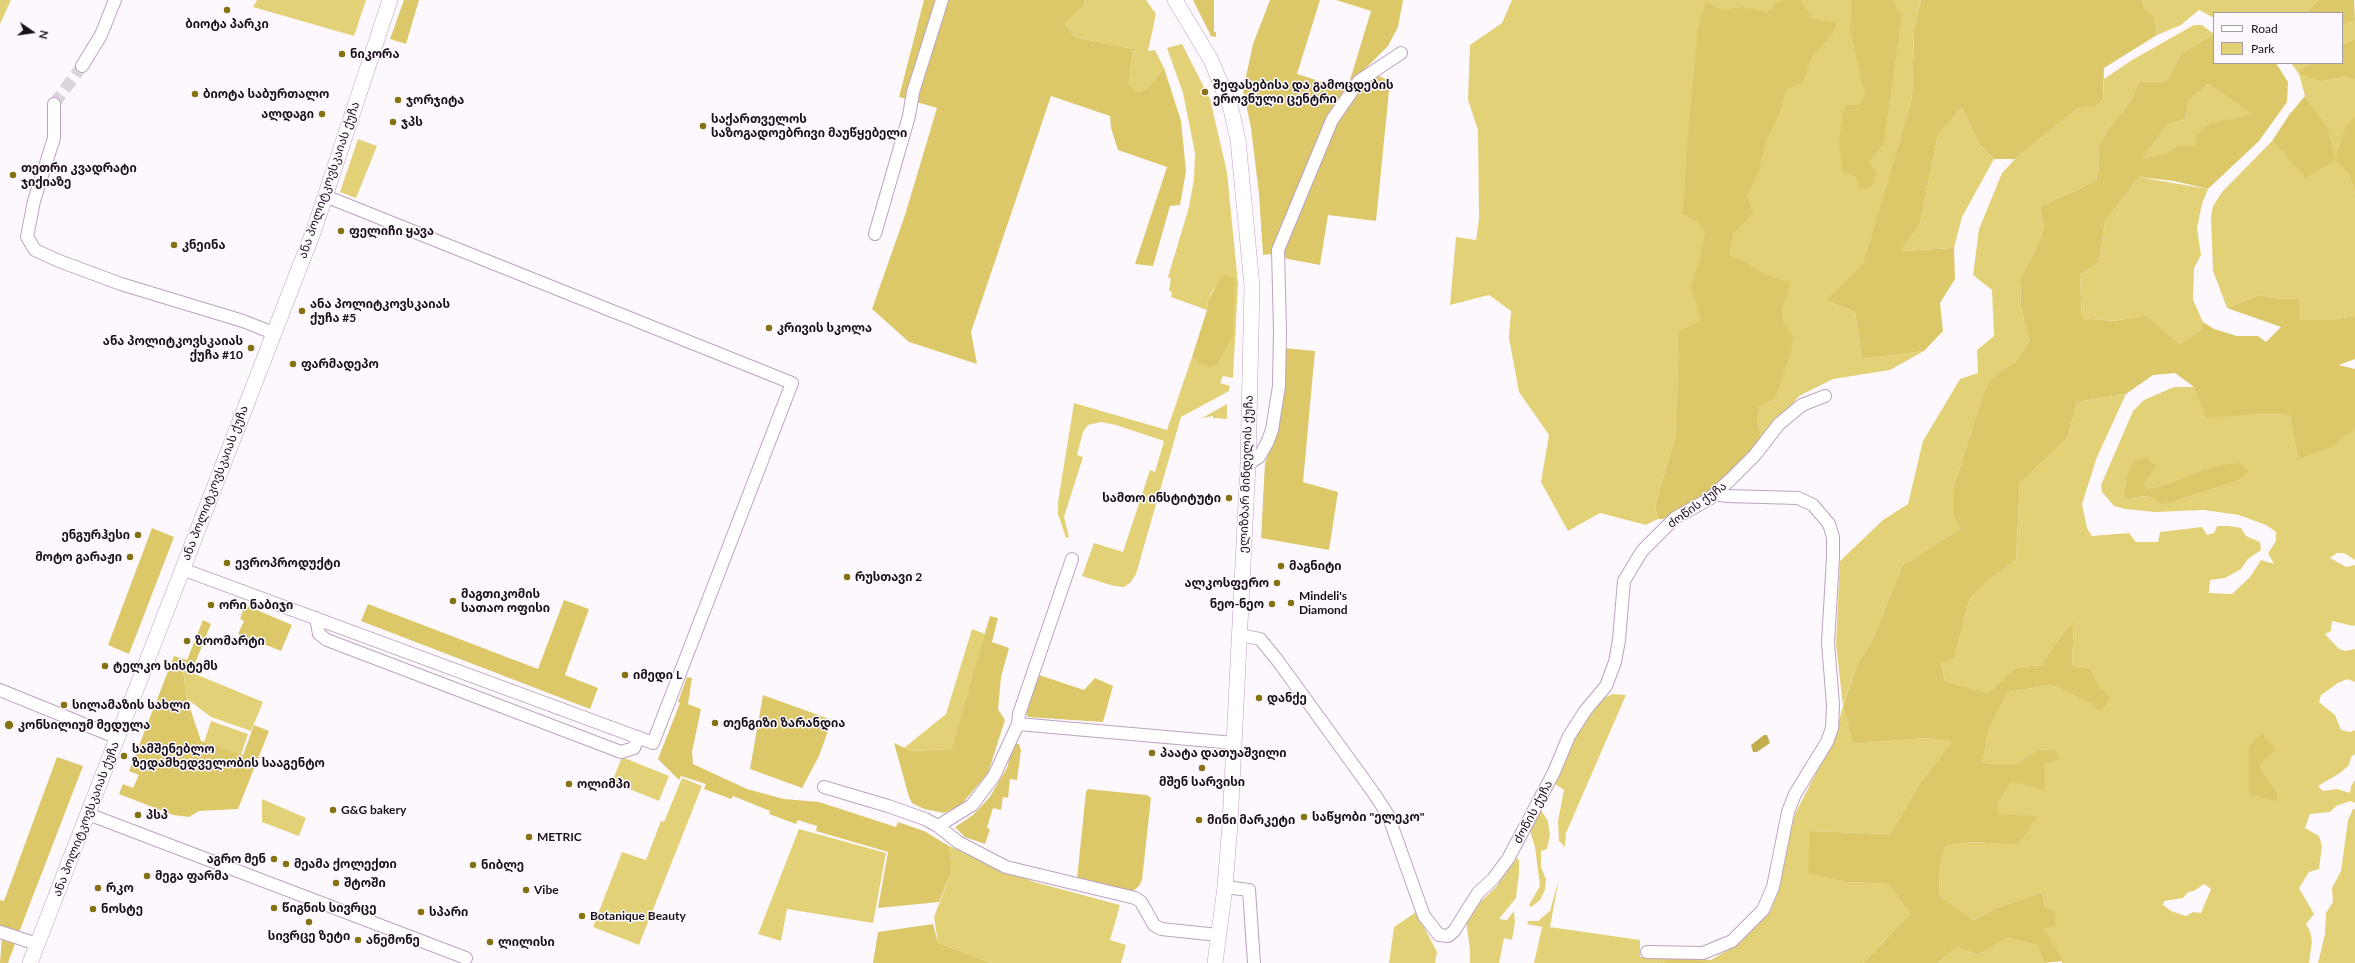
<!DOCTYPE html>
<meta charset="utf-8">
<style>
body{margin:0}
#map{position:relative;width:2355px;height:963px;overflow:hidden;background:#fdf8fe;font-family:Lato,sans-serif}
canvas{display:block}
.legend{position:absolute;left:2213px;top:12px;width:130px;height:52px;box-sizing:border-box;background:#fdf8fe;border:1px solid #a29ca3;margin:0;padding:5px 7px;list-style:none;font-size:12px;color:#1a111b}
.legend li{display:flex;align-items:center;gap:8px;height:20px}
.legend b{width:20px;border:1px solid #a29ca3}
.north{position:absolute;left:12px;top:12px;width:40px;height:40px;-webkit-text-stroke:3px #fdf8fe;paint-order:stroke;rotate:103deg;font-size:11px;font-weight:700;line-height:16px;text-align:center;color:#1a111b}
.north::after{content:'';display:block;margin:auto;width:14px;height:18px;background:#1a111b;clip-path:polygon(50% 0,100% 100%,50% 72%,0 100%)}
</style>
<div id="map">
<canvas width="2355" height="963"></canvas>
<ul class="legend">
<li><b style="height:5px;background:#fff"></b>Road</li>
<li><b style="height:11px;background:#e3d178"></b>Park</li>
</ul>
<div class="north">N</div>
</div>
<script>
const context = document.querySelector('canvas').getContext('2d');
context.lineJoin = 'round';
function fill(path, color) { context.fillStyle = color; context.fill(path, 'evenodd'); }
const toPath = rows => new Path2D(rows.map(r => 'M' + r).join(''));
function stroke(path, color, width, dash) { context.strokeStyle = color; context.lineWidth = width; context.lineCap = dash ? 'butt' : 'round'; context.setLineDash(dash || []); context.stroke(path); }
function drawText(font, color, halo, rows, align = 'center') {
  context.font = font + ' Lato,"Noto Sans Georgian",sans-serif'; context.lineWidth = 3; context.setLineDash([]); context.textBaseline = 'middle'; context.strokeStyle = halo; context.fillStyle = color; for (const [text, x, y, turn = 0] of rows) {
    context.save(); context.translate(x, y); context.rotate((+turn || 0) * Math.PI / 180); context.textAlign = isNaN(turn) ? turn : align; if (halo) context.strokeText(text, 0, 0); context.fillText(text, 0, 0); context.restore();
  }
}
const green = toPath([
 [0,0,11,0,0,24],
 [257,0,366,0,354,36,253,7],
 [1084,0,1146,0,1156,14,1148,51,1155,50,1164,68,1146,89,1138,92,1129,84,1133,49,1075,37,1065,24,1085,4],
 [1512,0,1921,0,1914,29,1912,98,1863,265,1825,300,1855,312,1862,359,1924,351,1890,370,1833,379,1799,396,1762,441,1757,420,1760,406,1775,399,1779,381,1678,410,1676,434,1655,506,1658,519,1646,525,1600,513,1568,531,1541,482,1549,435,1519,392,1509,338,1511,311,1489,295,1450,305,1456,237,1476,240,1479,219,1478,130,1468,100,1470,45,1502,23],
 [2142,0,2318,0,2306,13,2214,13,2214,18,2199,10,2181,25,2157,35,2155,17,2145,9],
 [2355,21,2355,39,2342,44,2342,25],
 [2194,25,2202,25,2214,34,2181,54,2167,81,2139,82,2131,100,2110,127,2098,146,2099,167,2096,180,2075,191,2040,206,2044,227,2036,249,2020,279,2021,308,2029,341,2016,361,1992,377,1983,393,1953,489,1961,528,1902,566,1872,641,1858,663,1843,705,1853,744,1925,738,1951,742,1918,786,1890,834,1810,831,1848,882,1888,884,1910,914,1863,963,1705,963,1672,955,1663,963,1534,963,1542,927,1527,924,1528,921,1538,921,1550,911,1559,878,1550,927,1640,940,1640,957,1657,958,1671,955,1711,960,1733,947,1770,912,1779,889,1785,853,1795,814,1834,738,1843,706,1836,644,1840,561,1883,520,1908,504,1923,441,1960,379,1978,373,1977,350,1994,336,1992,290,1973,275,1979,229,2002,173,2015,159,2078,108,2095,107,2103,99,2104,79,2132,60],
 [1182,44,1210,99,1227,172,1238,284,1233,378,1223,376,1220,383,1230,386,1229,391,1181,417,1136,574,1131,582,1124,587,1114,586,1082,576,1094,543,1123,552,1150,470,1155,472,1164,441,1116,425,1101,422,1088,425,1083,432,1077,455,1083,457,1064,517,1069,537,1066,538,1058,514,1058,502,1074,403,1167,430,1192,357,1198,363,1214,288,1208,300,1207,310,1171,297,1172,293,1169,290,1171,279,1168,277,1189,207,1194,179,1195,153,1183,93,1167,48],
 [2291,63,2312,63,2302,68,2322,81,2344,77,2355,80,2355,151,2348,172,2355,193,2355,316,2330,320,2299,320,2299,299,2273,298,2259,295,2227,308,2213,271,2211,217,2213,206,2222,192,2272,141,2290,160,2327,126,2305,96,2299,74],
 [2208,84,2255,115,2195,146,2177,146,2166,154,2143,158,2168,124,2186,119,2188,102],
 [1962,108,1980,145,1994,159,1962,217,1954,248,1901,251,1920,224,1938,135],
 [358,139,377,146,356,198,340,192],
 [2139,177,2208,189,2202,204,2197,228,2201,255,2194,268,2193,300,2203,322,2200,331,2180,344,2146,315,2114,321,2082,318,2080,275,2099,262,2105,221],
 [2174,387,2194,387,2254,414,2290,415,2298,458,2355,428,2355,560,2344,553,2337,553,2330,558,2346,567,2355,565,2355,625,2353,626,2332,621,2331,631,2325,634,2339,649,2346,651,2355,649,2355,682,2347,679,2338,683,2321,695,2319,702,2335,715,2341,730,2351,732,2355,730,2355,754,2351,757,2349,765,2340,773,2318,786,2323,791,2337,789,2350,793,2351,786,2355,780,2355,803,2351,801,2336,806,2330,812,2310,814,2307,822,2305,828,2319,836,2322,846,2319,869,2309,872,2299,888,2314,914,2306,924,2310,931,2312,941,2309,963,2062,963,2044,928,2045,907,2042,892,1996,908,1974,920,1939,895,1940,867,1945,846,1972,842,2019,845,1998,814,1998,803,2012,782,2044,764,2059,758,2053,749,2037,750,2016,764,1982,763,1990,727,2008,692,2052,685,2087,702,2100,712,2098,684,2091,668,2072,666,2074,620,2059,638,2041,665,2014,668,1988,693,1945,681,1941,661,1954,659,1970,598,1989,580,2016,560,2020,483,2068,437,2077,402,2126,394,2097,457,2082,504,2087,528,2092,536,2129,533,2136,542,2158,542,2160,532,2202,527,2207,535,2214,533,2217,526,2229,526,2241,528,2246,536,2260,542,2261,550,2248,559,2241,569,2225,578,2210,580,2209,593,2232,594,2250,577,2261,560,2274,564,2268,553,2276,541,2276,532,2266,525,2239,515,2204,510,2155,512,2125,509,2114,506,2102,492,2101,485,2133,411,2144,400],
 [2202,470,2250,472,2238,481,2176,501,2143,496,2128,500,2123,495,2126,479,2144,483,2147,489,2172,482],
 [2260,763,2263,772,2278,793,2249,794],
 [2204,884,2211,889,2201,913,2193,912,2186,916,2171,911,2163,905,2164,901,2183,898,2188,892,2194,891],
 [1227,404,1227,419,1213,418,1213,416,1202,418],
 [972,629,985,634,951,749,911,751,904,748,946,714],
 [183,669,263,702,251,731,211,717,187,699],
 [1613,694,1626,695,1566,833,1565,847,1559,841,1558,821,1564,790,1555,784,1582,723,1601,699],
 [211,721,248,734,241,755,204,742],
 [622,757,669,776,659,801,612,782],
 [682,778,702,786,639,945,593,927,622,852,646,860,661,821,664,822],
 [262,799,306,818,299,836,262,822],
 [2353,809,2355,809,2355,963,2318,963,2325,934,2326,913,2333,902,2332,888,2341,871,2348,820],
 [1541,810,1548,821,1550,835,1547,849,1541,851,1541,867,1546,879,1545,890,1540,900,1531,907,1529,905,1540,886,1535,847,1530,831],
 [799,829,886,853,873,923,787,909,781,941,758,934],
 [949,846,1034,882,1120,905,1110,940,1126,945,1121,963,992,963,938,943,934,917,952,870],
 [1517,858,1519,860,1519,873,1516,898,1499,919,1507,920,1514,911,1515,922,1512,940,1504,938,1499,963,1470,963,1470,949,1466,921,1474,908,1496,887],
 [1416,912,1437,952,1435,963,1389,963,1394,927],
 [2007,938,2037,945,2044,963,1938,963,1957,947,1978,955]
]);
const forest = toPath([
 [404,0,419,0,406,44,390,39],
 [924,0,1084,0,1085,4,1065,24,1075,37,1133,49,1129,84,1138,92,1146,89,1164,68,1181,121,1186,171,1180,205,1170,206,1153,266,1135,264,1167,167,1118,150,1111,128,1110,116,1051,96,971,332,977,364,909,342,872,309,905,215,937,108,899,97],
 [1193,0,1214,0,1214,32,1216,32,1216,37,1211,36],
 [1270,0,1320,0,1297,74,1347,90,1371,11,1336,0,1403,0,1398,27,1388,46,1354,80,1329,118,1272,254,1263,255,1259,194,1251,128,1243,90,1253,44],
 [1786,0,1801,0,1813,19,1837,23,1833,33,1812,57,1803,81,1786,90,1780,112,1766,141,1758,174,1747,195,1753,213,1733,234,1729,255,1748,263,1765,275,1791,282,1782,308,1783,321,1794,337,1790,354,1775,399,1760,406,1757,420,1762,441,1708,493,1663,519,1658,519,1655,506,1676,434,1679,357,1678,332,1701,320,1691,286,1700,259,1705,232,1697,221,1683,214,1688,134,1698,28,1706,2,1722,10,1743,7,1767,12,1775,3],
 [1852,0,1894,0,1896,9,1902,13,1884,142,1868,164,1877,172,1871,187,1859,189,1856,177,1842,171,1839,141,1843,111,1846,105,1860,105,1865,95,1850,29],
 [1921,0,2142,0,2145,9,2155,17,2157,35,2104,68,2103,99,2095,107,2078,108,2015,159,1994,159,1980,145,1962,108,1938,135,1920,224,1901,251,1954,248,1955,279,1940,303,1943,331,1924,351,1862,359,1855,312,1825,300,1863,264,1912,98,1914,29],
 [2318,0,2354,0,2355,21,2342,25,2342,13,2306,13],
 [2214,34,2214,63,2276,63,2288,82,2287,102,2259,141,2208,189,2174,181,2139,177,2105,221,2099,262,2080,275,2082,318,2114,321,2146,315,2180,344,2200,331,2203,322,2214,329,2237,336,2258,336,2266,342,2281,327,2227,308,2259,295,2273,298,2299,299,2299,320,2330,320,2355,316,2355,359,2339,365,2355,369,2355,428,2331,447,2298,459,2290,415,2254,414,2207,418,2194,387,2175,373,2153,375,2126,394,2077,402,2068,437,2020,483,2016,560,1989,580,1970,598,1954,659,1941,662,1945,681,1988,693,2014,668,2041,665,2059,638,2074,620,2072,666,2091,668,2098,684,2110,699,2100,712,2087,702,2052,685,2008,692,1990,727,1982,763,2016,764,2037,750,2054,749,2060,759,2044,764,2045,790,2012,782,1998,803,1998,814,2037,816,2018,845,1972,842,1945,846,1940,867,1939,895,1974,920,1996,908,2042,892,2045,907,2055,912,2055,926,2044,928,2063,961,2044,963,2037,945,2007,938,1978,955,1957,947,1938,963,1863,963,1910,914,1888,884,1848,882,1808,873,1810,831,1890,834,1918,786,1951,742,1925,738,1853,744,1843,706,1858,663,1872,641,1902,566,1961,528,1954,517,1953,489,1983,393,1992,377,2016,361,2029,341,2021,308,2020,279,2036,249,2044,227,2040,206,2075,191,2096,180,2099,167,2098,146,2110,127,2131,100,2139,82,2167,81,2181,54],
 [2208,84,2254,115,2211,123,2198,134,2195,146,2177,146,2165,154,2143,158,2168,124,2186,119,2188,102],
 [2355,39,2355,80,2344,77,2322,81,2299,74,2302,68,2312,63,2342,63,2342,44],
 [1379,76,1390,81,1376,221,1328,215,1320,265,1283,258,1283,251,1336,121,1362,83],
 [2305,96,2327,126,2335,159,2346,127,2355,117,2355,193,2348,172,2335,160,2306,178,2272,141,2289,115],
 [1223,276,1235,278,1233,335,1217,365,1209,367,1198,363,1192,357,1207,310,1208,300],
 [1284,348,1315,351,1303,482,1338,492,1329,550,1261,538,1265,463,1275,438],
 [2146,457,2156,467,2144,483,2147,489,2172,482,2202,470,2223,465,2240,463,2250,472,2238,481,2176,501,2161,504,2154,498,2143,496,2128,500,2123,495,2126,479,2133,463],
 [152,528,174,537,129,654,108,645],
 [564,600,589,609,565,675,598,688,590,709,361,621,368,604,538,669],
 [245,605,292,625,281,651,238,634,244,621,240,619],
 [990,616,998,618,992,642,1009,648,1001,677,998,709,1005,720,988,773,961,805,944,813,924,809,912,803,909,797,894,743,911,751,951,749],
 [203,620,211,624,191,673,183,670,187,699,201,741,243,755,254,725,269,731,238,809,199,811,189,817,173,815,119,794,123,784,133,788,139,775,129,771,174,656,187,660],
 [1036,674,1084,690,1095,678,1113,686,1103,722,1028,717,1024,709],
 [687,677,692,678,688,704,701,709,692,752,693,764,747,789,784,799,819,802,896,827,898,822,924,831,949,846,952,870,939,902,878,908,888,852,816,831,817,826,798,820,796,824,769,814,770,811,733,796,731,799,704,789,706,784,681,776,679,780,658,759,680,703,678,702],
 [763,695,832,720,819,756,802,788,750,769],
 [2261,733,2276,749,2260,763,2263,772,2278,793,2276,801,2249,794,2249,746],
 [1014,743,1019,744,1021,750,1017,780,1010,779,1008,798,1003,797,1001,810,993,808,987,828,990,829,985,844,965,837,955,827,973,815,989,798,1007,768],
 [57,757,83,766,18,935,0,928,0,900,4,901],
 [1088,789,1147,795,1151,798,1142,880,1139,886,1132,892,1077,879,1086,792],
 [933,924,938,943,992,963,873,963,878,932],
 [2,936,16,941,8,963,0,963],
 [1672,955,1705,962,1705,963,1663,963]
]);
const water = toPath([
 [1764,735,1767,735,1770,743,1757,752,1753,752,1751,745]
]);
const minorTunnel = toPath([
 [54,104,82,66]
]);
const minor = toPath([
 [82,66,101,35,115,0],
 [54,104,54,138,34,201,27,237,35,250,59,261,121,284,243,321,273,333],
 [875,234,909,116,913,92,942,0],
 [1248,464,1259,457,1267,443,1272,430,1279,386,1280,330,1278,250,1332,120,1359,81,1401,53],
 [182,569,653,743,792,383,325,196],
 [316,618,319,634,327,640,621,752,634,748,638,737],
 [1240,635,1260,639,1278,661,1373,792,1388,815,1424,916,1439,935,1448,936,1454,931,1478,893,1493,879,1508,859,1554,772,1569,736,1585,711,1606,686,1615,662,1619,640,1624,581,1642,551,1675,518,1709,499,1731,479,1755,455,1779,424,1802,405,1825,396],
 [0,690,118,738],
 [1018,724,1234,743],
 [824,787,888,806,925,819,938,826,958,842,1006,867,1135,898,1141,902,1154,925,1161,929,1218,935],
 [88,814,466,958],
 [938,826,972,805,994,776,1018,724,1019,714,1072,559],
 [1225,887,1249,890,1254,963],
 [0,932,37,944],
 [1647,952,1703,953,1732,941,1763,910,1773,887,1788,812,1795,794,1827,742,1832,728,1833,705,1828,643,1833,557,1833,537,1829,524,1813,505,1798,498,1727,496,1715,494]
]);
const tertiary = toPath([
 [1175,0,1211,60,1231,109,1238,140,1252,286,1248,464,1230,824,1225,887,1215,963],
 [30,963,314,230,390,0]
]);
const markers = [
 [227,10,4,"#847213"],
 [342,54,4,"#847213"],
 [1205,92,4,"#847213"],
 [195,94,4,"#847213"],
 [398,100,4,"#847213"],
 [322,114,4,"#847213"],
 [393,122,4,"#847213"],
 [703,126,4,"#847213"],
 [13,175,4,"#847213"],
 [341,231,4,"#847213"],
 [174,245,4,"#847213"],
 [302,311,4,"#847213"],
 [769,328,4,"#847213"],
 [251,348,4,"#847213"],
 [293,364,4,"#847213"],
 [1229,498,4,"#847213"],
 [138,535,4,"#847213"],
 [130,557,4,"#847213"],
 [227,563,4,"#847213"],
 [1281,566,4,"#847213"],
 [847,577,4,"#847213"],
 [1277,583,4,"#847213"],
 [453,601,4,"#847213"],
 [1291,603,4,"#847213"],
 [1272,604,4,"#847213"],
 [211,605,4,"#847213"],
 [187,641,4,"#847213"],
 [105,666,4,"#847213"],
 [625,675,4,"#847213"],
 [1259,698,4,"#847213"],
 [64,705,4,"#847213"],
 [715,723,4,"#847213"],
 [9,725,5,"#847213"],
 [1152,753,4,"#847213"],
 [124,756,4,"#847213"],
 [1202,768,4,"#847213"],
 [569,784,4,"#847213"],
 [333,810,4,"#847213"],
 [138,815,4,"#847213"],
 [1304,817,4,"#847213"],
 [1199,820,4,"#847213"],
 [529,837,4,"#847213"],
 [274,859,4,"#847213"],
 [286,864,4,"#847213"],
 [473,865,4,"#847213"],
 [147,876,4,"#847213"],
 [336,883,4,"#847213"],
 [98,888,4,"#847213"],
 [526,890,4,"#847213"],
 [274,908,4,"#847213"],
 [93,909,4,"#847213"],
 [421,912,4,"#847213"],
 [582,916,4,"#847213"],
 [309,922,4,"#847213"],
 [358,940,4,"#847213"],
 [490,942,4,"#847213"]
];
const poiNames = [
 ["ბიოტა პარკი",227,24,"center"],
 ["ნიკორა",350,54],
 ["შეფასებისა და გამოცდების",1213,85],
 ["ეროვნული ცენტრი",1213,99],
 ["ბიოტა საბურთალო",203,94],
 ["ჯორჯიტა",406,100],
 ["ალდაგი",314,114,"right"],
 ["საქართველოს",711,119],
 ["საზოგადოებრივი მაუწყებელი",711,133],
 ["ჯპს",401,122],
 ["თეთრი კვადრატი",21,168],
 ["ჯიქიაზე",21,182],
 ["ფელიჩი ყავა",349,231],
 ["კნეინა",182,245],
 ["ანა პოლიტკოვსკაიას",310,304],
 ["ქუჩა #5",310,318],
 ["კრივის სკოლა",777,328],
 ["ანა პოლიტკოვსკაიას",243,341,"right"],
 ["ქუჩა #10",243,355,"right"],
 ["ფარმადეპო",301,364],
 ["სამთო ინსტიტუტი",1221,498,"right"],
 ["ენგურჰესი",130,535,"right"],
 ["მოტო გარაჟი",122,557,"right"],
 ["ევროპროდუქტი",235,563],
 ["მაგნიტი",1289,566],
 ["რუსთავი 2",855,577],
 ["ალკოსფერო",1269,583,"right"],
 ["მაგთიკომის",461,594],
 ["სათაო ოფისი",461,608],
 ["Mindeli's",1299,596],
 ["Diamond",1299,610],
 ["ნეო-ნეო",1264,604,"right"],
 ["ორი ნაბიჯი",219,605],
 ["ზოომარტი",195,641],
 ["ტელკო სისტემს",113,666],
 ["იმედი L",633,675],
 ["დანქე",1267,698],
 ["სილამაზის სახლი",72,705],
 ["თენგიზი ზარანდია",723,723],
 ["კონსილიუმ მედულა",18,725],
 ["სამშენებლო",132,749],
 ["ზედამხედველობის სააგენტო",132,763],
 ["პაატა დათუაშვილი",1160,753],
 ["მშენ სარვისი",1202,782,"center"],
 ["ოლიმპი",577,784],
 ["G&G bakery",341,810],
 ["პსპ",146,815],
 ["საწყობი \"ელეკო\"",1312,817],
 ["მინი მარკეტი",1207,820],
 ["METRIC",537,837],
 ["აგრო მენ",266,859,"right"],
 ["მეამა ქოლექთი",294,864],
 ["ნიბლე",481,865],
 ["მეგა ფარმა",155,876],
 ["შტოში",344,883],
 ["რკო",106,888],
 ["Vibe",534,890],
 ["წიგნის სივრცე",282,908],
 ["ნოსტე",101,909],
 ["სპარი",429,912],
 ["Botanique Beauty",590,916],
 ["სივრცე ზეტი",309,936,"center"],
 ["ანემონე",366,940],
 ["ლილისი",498,942]
];
const streetNames = [
 ["ანა პოლიტკოვსკაიას ქუჩა",329,180,-71],
 ["ელიზბარ მინდელის ქუჩა",1246,474,-88],
 ["ანა პოლიტკოვსკაიას ქუჩა",215,483,-69],
 ["ძოწის ქუჩა",1697,505,-36],
 ["ძოწის ქუჩა",1533,812,-62],
 ["ანა პოლიტკოვსკაიას ქუჩა",86,819,-69]
];
fill(green, '#e3d178');
fill(forest, '#ddc869');
fill(water, '#c2ae4e');
stroke(minorTunnel, '#dbd5dc', 12, [12, 6]);
stroke(minor, '#bca3bf', 14);
stroke(tertiary, '#bca3bf', 16);
stroke(minor, '#fff', 12);
stroke(tertiary, '#fff', 15);
for (const [x, y, r, color] of markers) { const dot = new Path2D(); dot.arc(x, y, r, 0, 2 * Math.PI); context.fillStyle = color; context.fill(dot); stroke(dot, '#fdf8fe', 1.5); }
drawText('bold 12px', '#1a111b', '#fdf8fe', poiNames, 'left');
drawText('12px', '#1a111b', '#fdf8fe', streetNames);
</script>
